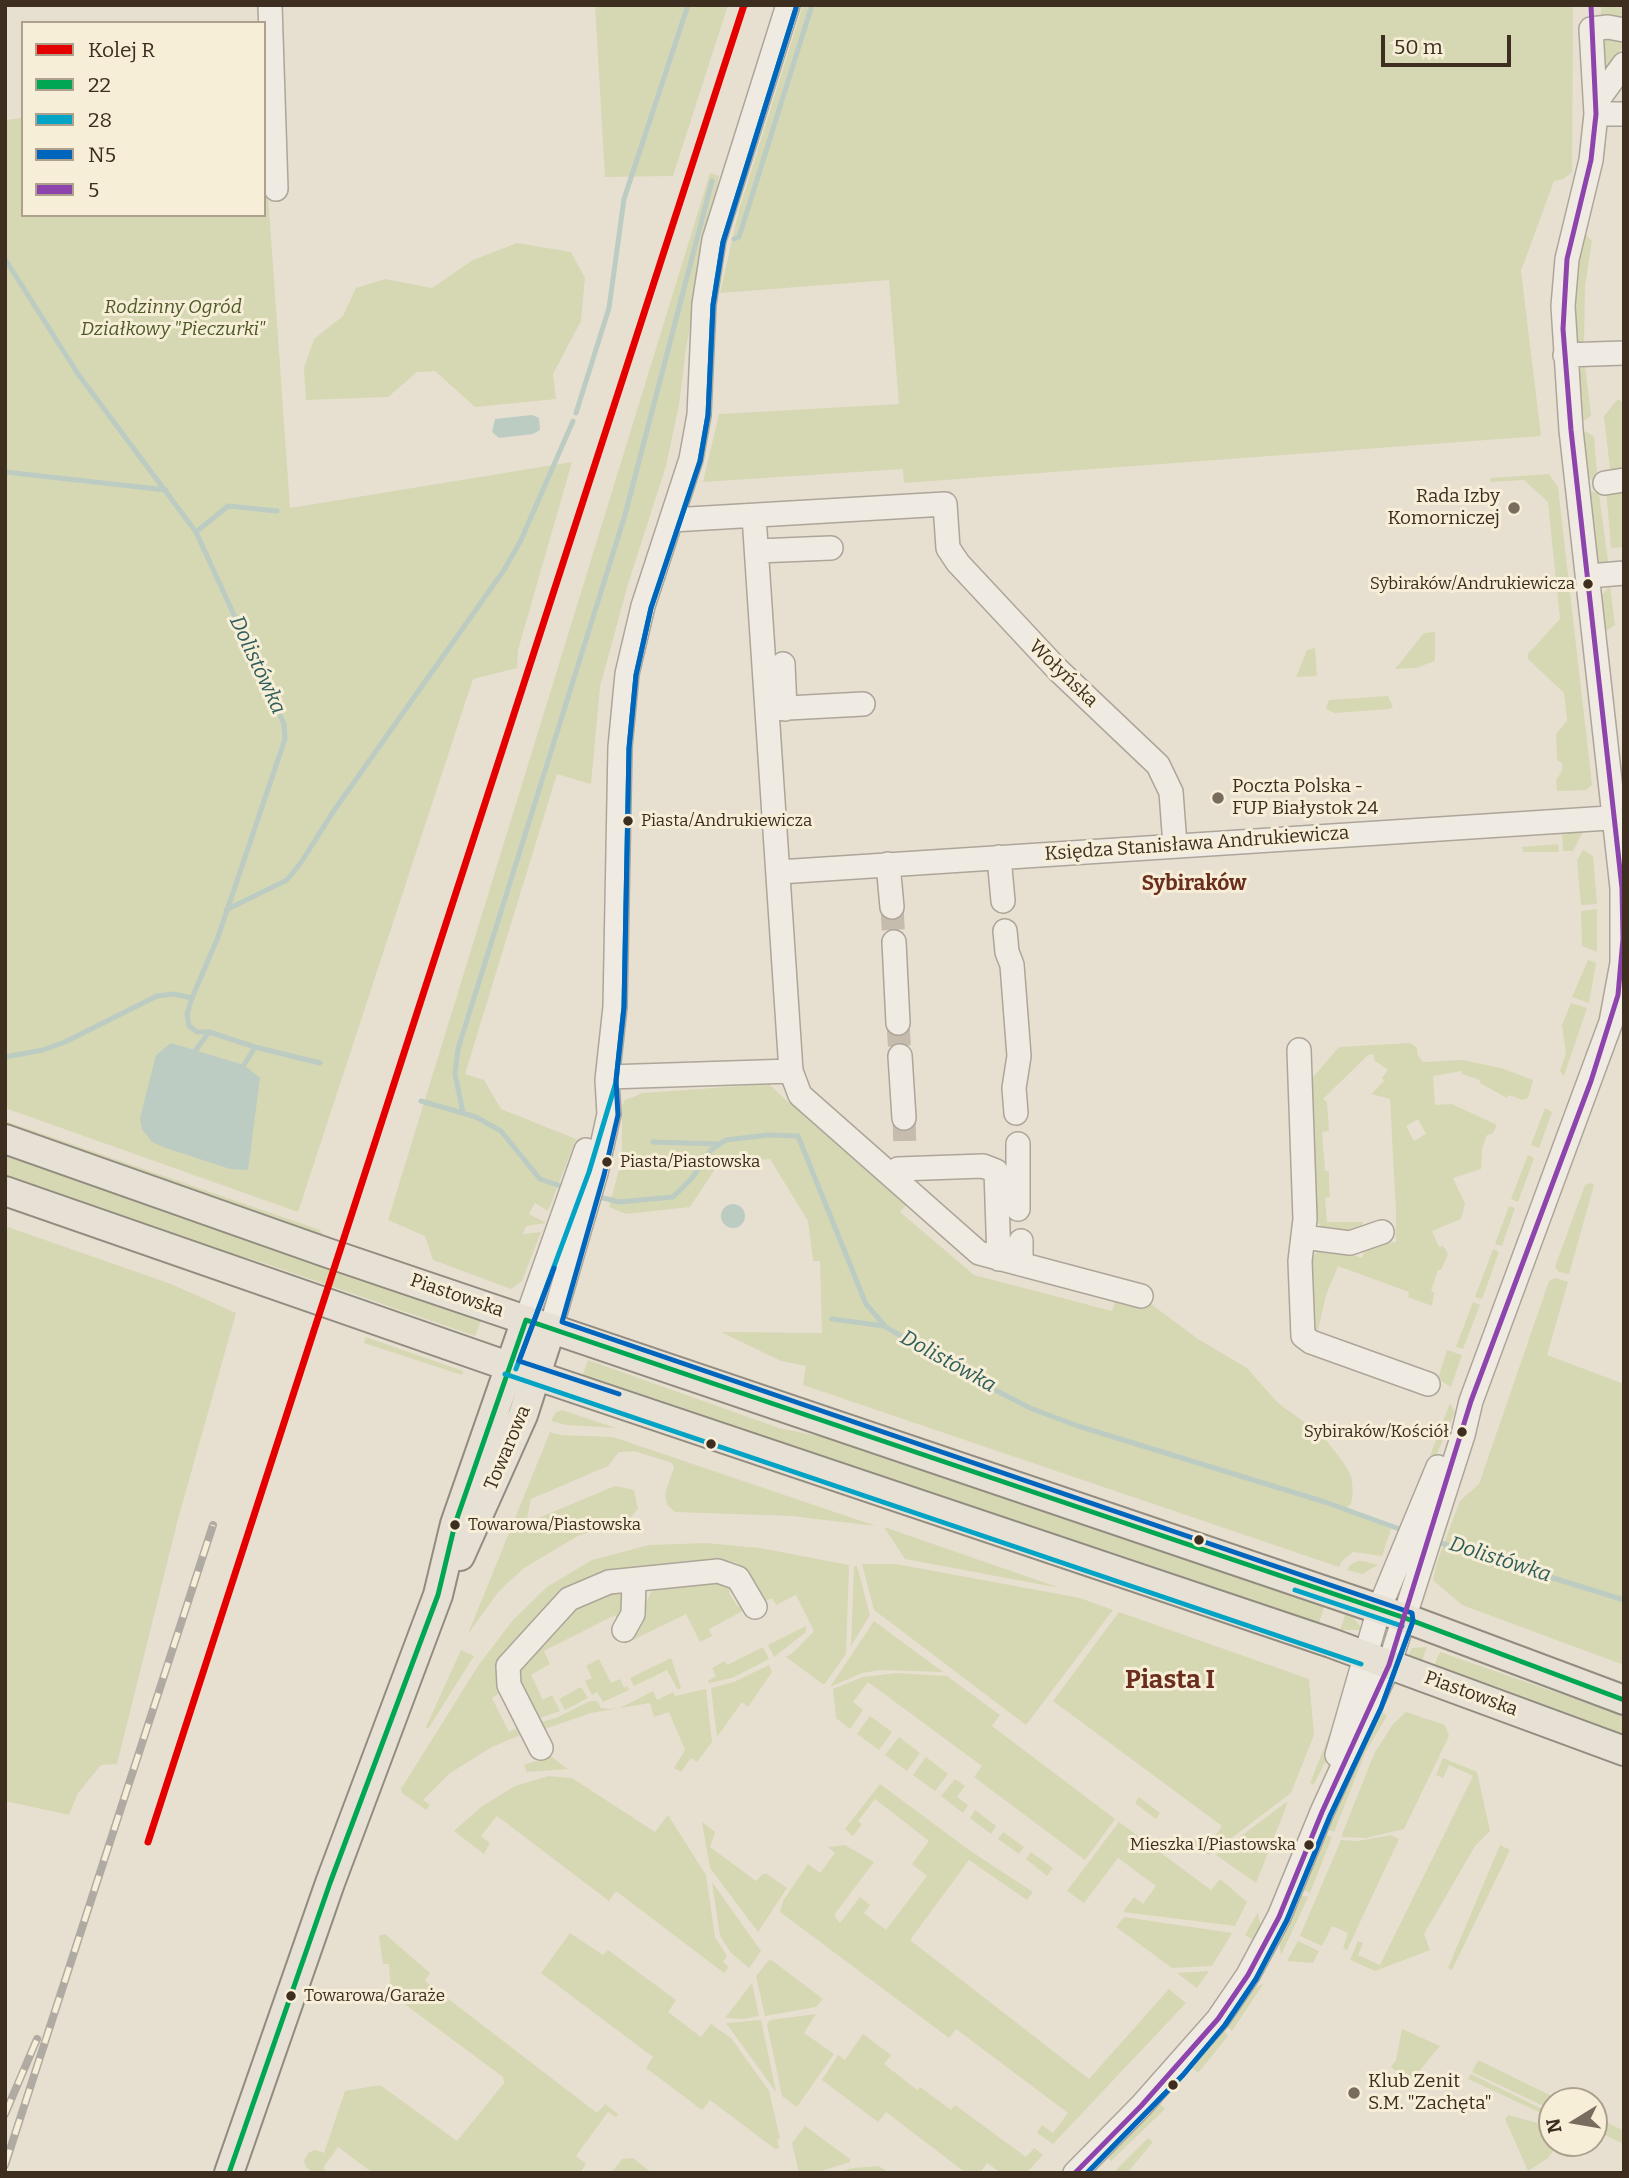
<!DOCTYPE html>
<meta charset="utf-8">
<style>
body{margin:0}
#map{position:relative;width:1629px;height:2178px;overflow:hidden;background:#e7e0d1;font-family:Bitter,serif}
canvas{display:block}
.frame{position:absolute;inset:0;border:7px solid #3d2e20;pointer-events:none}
.legend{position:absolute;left:21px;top:21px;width:245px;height:196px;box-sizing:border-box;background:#f7eed8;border:2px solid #ada18e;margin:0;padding:9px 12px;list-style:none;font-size:21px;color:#3d2e20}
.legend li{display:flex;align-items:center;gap:14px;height:35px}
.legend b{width:35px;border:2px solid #ada18e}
.north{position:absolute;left:1538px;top:2087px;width:70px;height:70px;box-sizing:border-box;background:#f7eed8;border:2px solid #ada18e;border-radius:50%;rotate:259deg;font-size:19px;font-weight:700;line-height:28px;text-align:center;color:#3d2e20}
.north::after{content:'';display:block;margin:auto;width:24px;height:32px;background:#786c5e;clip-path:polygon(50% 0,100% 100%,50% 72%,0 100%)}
.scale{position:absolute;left:1381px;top:35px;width:130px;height:32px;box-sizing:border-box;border:4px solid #3d2e20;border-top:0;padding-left:9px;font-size:21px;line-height:24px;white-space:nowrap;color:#3d2e20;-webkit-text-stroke:5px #f7eed8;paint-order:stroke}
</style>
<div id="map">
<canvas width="1629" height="2178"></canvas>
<div class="frame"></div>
<ul class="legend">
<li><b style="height:9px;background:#e50000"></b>Kolej R</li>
<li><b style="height:9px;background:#00a651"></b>22</li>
<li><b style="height:9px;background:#03a3c5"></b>28</li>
<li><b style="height:9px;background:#0065bd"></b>N5</li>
<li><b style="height:9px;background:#8e44ad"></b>5</li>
</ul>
<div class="north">N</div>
<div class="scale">50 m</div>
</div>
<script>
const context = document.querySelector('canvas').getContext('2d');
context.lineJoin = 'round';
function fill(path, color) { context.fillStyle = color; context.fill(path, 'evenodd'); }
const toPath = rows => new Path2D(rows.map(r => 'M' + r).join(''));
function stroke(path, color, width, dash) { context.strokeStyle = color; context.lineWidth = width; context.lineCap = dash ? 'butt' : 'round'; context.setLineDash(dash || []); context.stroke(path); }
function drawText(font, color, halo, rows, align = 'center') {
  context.font = font + ' Bitter,serif'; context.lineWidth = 6; context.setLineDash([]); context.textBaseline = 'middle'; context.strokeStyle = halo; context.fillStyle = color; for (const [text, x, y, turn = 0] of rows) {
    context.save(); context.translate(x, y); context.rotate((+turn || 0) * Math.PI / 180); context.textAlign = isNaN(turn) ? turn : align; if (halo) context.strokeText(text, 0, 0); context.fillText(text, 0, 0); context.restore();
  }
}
const green = toPath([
 [595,5,728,5,673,176,605,177],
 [803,5,1573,5,1572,172,1563,179,1554,181,1521,271,1541,436,904,483,903,469,703,482,719,414,899,404,889,280,720,293,739,210],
 [1601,5,1624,5,1624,22,1601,20],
 [1603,37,1619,38,1623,47,1603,71],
 [23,118,23,215,264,215,264,195,268,195,290,508,572,462,518,650,517,668,473,679,298,1212,5,1108,5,120],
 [710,173,719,176,686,348,679,405,666,466,628,584,600,687,591,784,557,774,465,1074,484,1080,501,1109,576,1139,548,1211,535,1203,529,1214,546,1223,526,1226,523,1234,541,1232,522,1281,511,1289,433,1260,425,1236,388,1220],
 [1586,235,1592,241,1585,286,1584,347,1576,342,1573,313,1578,264],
 [517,243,571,252,585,278,581,321,553,374,556,399,475,407,435,371,417,372,388,397,306,400,304,368,314,339,343,316,356,288,385,279,432,288,473,260],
 [1585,365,1591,416,1582,422,1577,371],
 [1618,399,1622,402,1624,473,1611,478,1604,416],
 [1587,432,1594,437,1597,473,1593,479,1588,480,1583,433],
 [1549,474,1558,487,1592,785,1586,790,1557,791,1556,780,1562,771,1562,763,1557,760,1556,734,1567,721,1564,693,1528,659,1528,654,1560,619,1548,502,1524,480,1490,482,1490,478],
 [1624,480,1624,547,1611,548,1606,489],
 [1589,490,1599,494,1609,569,1599,565,1598,560],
 [1610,586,1615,625,1605,632,1602,595],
 [1435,632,1435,661,1416,668,1395,669,1424,633],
 [1315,648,1317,676,1296,677,1307,650],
 [1388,696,1393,707,1389,709,1335,713,1326,709,1329,700],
 [1584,830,1573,851,1563,851,1562,831],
 [1558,844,1559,852,1523,852,1522,847],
 [1583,850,1593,856,1597,904,1581,905,1577,860],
 [1597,909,1597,952,1582,946,1581,911],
 [1588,960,1596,963,1589,1003,1572,997],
 [1571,1003,1587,1008,1564,1076,1560,1071,1566,1053,1562,1025],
 [1410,1043,1417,1048,1418,1056,1423,1062,1462,1060,1501,1068,1533,1080,1528,1098,1522,1100,1509,1095,1507,1098,1480,1083,1480,1080,1462,1074,1462,1071,1433,1076,1435,1105,1452,1104,1497,1125,1493,1133,1487,1135,1482,1149,1481,1169,1453,1178,1465,1204,1461,1219,1432,1231,1439,1247,1443,1246,1448,1254,1441,1270,1438,1270,1431,1291,1434,1292,1432,1306,1408,1297,1409,1292,1338,1266,1326,1295,1316,1339,1313,1337,1305,1263,1320,1249,1334,1248,1362,1258,1364,1253,1355,1246,1396,1242,1396,1212,1390,1099,1371,1094,1384,1081,1382,1078,1388,1070,1374,1060,1374,1054,1368,1055,1323,1099,1327,1102,1329,1131,1322,1132,1325,1171,1329,1171,1329,1182,1330,1197,1325,1198,1327,1222,1363,1222,1359,1233,1328,1233,1315,1220,1308,1083,1339,1047],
 [1418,1119,1426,1134,1414,1141,1406,1126],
 [769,1084,789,1103,809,1115,908,1203,900,1212,974,1275,1112,1311,1116,1297,1151,1304,1198,1339,1247,1368,1278,1403,1322,1435,1343,1462,1351,1476,1353,1491,1351,1504,1345,1509,1392,1526,1382,1556,1353,1552,1342,1561,1339,1567,803,1385,806,1366,781,1361,721,1332,822,1333,820,1261,813,1261,808,1221,770,1159,719,1163,690,1207,626,1214,609,1207,622,1159,622,1106,625,1100,643,1093],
 [1545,1108,1552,1112,1539,1148,1531,1145],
 [5,1121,320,1230,322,1234,302,1232,5,1128],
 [5,1150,482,1318,475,1336,261,1262,175,1239,5,1180],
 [1528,1155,1534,1158,1518,1202,1511,1199],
 [1590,1183,1594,1185,1569,1274,1559,1272,1555,1267,1585,1185],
 [1509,1206,1515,1208,1502,1246,1495,1244],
 [5,1226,171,1284,236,1313,178,1519,117,1764,101,1765,78,1793,69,1815,5,1801],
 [1493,1249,1499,1252,1482,1299,1475,1297],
 [1556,1278,1568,1282,1547,1355,1624,1384,1624,1665,1462,1605,1433,1580,1437,1562,1460,1501,1479,1484,1549,1281],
 [1473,1302,1480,1305,1463,1349,1456,1347],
 [366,1337,463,1371,462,1375,364,1343],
 [1447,1350,1462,1355,1451,1387,1438,1379],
 [588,1360,779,1428,858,1444,1325,1604,1319,1623,1109,1551,1053,1540,581,1380],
 [1450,1403,1455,1412,1415,1505,1412,1503],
 [562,1410,616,1428,567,1425,551,1421,555,1413],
 [550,1432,561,1435,613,1437,876,1526,791,1516,675,1512,667,1505,665,1493,674,1468,672,1463,634,1451,619,1452,608,1466,531,1499,526,1523,615,1486,634,1490,638,1509,630,1518,578,1536,524,1568,499,1591,468,1634],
 [884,1527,1060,1588,905,1559],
 [706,1543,760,1548,849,1565,846,1654,824,1685,786,1657,794,1652,814,1631,796,1595,776,1605,772,1598,741,1612,709,1629,712,1636,700,1642,686,1614,629,1642,627,1637,631,1625,646,1616,646,1602,653,1589,718,1577,731,1587,729,1593,738,1607,761,1596,752,1577,744,1567,734,1562,721,1562,569,1592,503,1691,492,1698,509,1732,521,1726,525,1733,492,1747,450,1773,423,1800,430,1805,426,1810,402,1793,401,1789,478,1666,513,1620,547,1587,592,1560,649,1545],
 [1358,1561,1364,1561,1378,1565,1362,1574,1347,1570,1350,1565],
 [862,1564,896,1564,1080,1598,1113,1610,1026,1725,874,1610],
 [854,1566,857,1566,870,1615,851,1646],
 [618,1590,624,1596,625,1606,618,1619,615,1615,544,1651,550,1664,531,1675,543,1700,552,1695,560,1711,534,1720,513,1673,575,1605],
 [1119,1612,1309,1679,1314,1735,1291,1793,1209,1855,1191,1845,1195,1838,1207,1847,1222,1826,1053,1701],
 [1346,1612,1353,1617,1363,1630,1340,1630],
 [874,1621,943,1672,880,1670,862,1673,830,1687],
 [806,1626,806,1632,774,1657,768,1645],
 [763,1647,769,1659,732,1678,709,1683,708,1681,716,1676,712,1668,725,1661,727,1665],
 [1427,1647,1421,1663,1407,1657,1412,1648],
 [461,1650,474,1656,428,1729,426,1727],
 [1440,1652,1624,1716,1624,1739,1432,1670],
 [671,1658,681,1688,678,1690,667,1670,634,1686,630,1678],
 [599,1659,611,1683,620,1679,624,1688,627,1686,629,1690,603,1702,597,1692,592,1695,585,1681,592,1678,586,1666],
 [769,1665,772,1672,748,1707,742,1702,717,1737,711,1688,734,1682],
 [897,1673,947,1676,1000,1715,992,1726,1115,1819,1085,1860,974,1777,982,1766,868,1682,853,1702,863,1710,850,1729,836,1718,833,1689,863,1677],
 [581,1687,588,1698,565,1710,559,1699],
 [706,1689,712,1742,697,1762,691,1758,681,1772,674,1768,685,1750,669,1712,654,1717,650,1703,591,1713,539,1731,536,1723,556,1718,590,1701,597,1701,601,1708,609,1709,620,1708,653,1691,657,1700,673,1692,675,1696],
 [1343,1700,1333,1747,1314,1784,1310,1783],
 [1382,1712,1387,1716,1366,1751,1334,1832,1327,1829],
 [1406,1712,1445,1725,1449,1736,1404,1829,1366,1838,1341,1837,1374,1754,1393,1724],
 [870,1716,892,1732,879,1750,857,1734],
 [899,1737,920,1753,907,1771,885,1755],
 [550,1756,568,1769,527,1772,524,1765],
 [926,1757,948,1774,935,1791,913,1775],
 [1443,1758,1477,1772,1490,1831,1475,1846,1424,1934,1430,1950,1375,1971,1350,1960,1358,1941,1363,1943,1358,1955,1380,1965,1473,1776,1449,1765,1443,1778,1436,1775],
 [548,1776,572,1778,655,1832,668,1815,706,1875,715,1937,727,1956,723,1962,729,1967,724,1973,616,1891,609,1901,497,1816,481,1836,490,1843,484,1854,454,1831,481,1807,515,1786],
 [955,1779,965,1786,957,1797,968,1805,963,1813,941,1796],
 [880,1784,969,1850,1033,1892,1027,1900,969,1860,910,1940,1089,2079,1169,1989,1186,2003,1053,2144,1037,2133,1042,2125,1053,2133,1068,2113,956,2029,949,2038,780,1912,783,1901,808,1864,820,1873,835,1853,828,1847,845,1845,874,1862,834,1915,840,1923,860,1897,870,1905,864,1913,886,1930,927,1876,912,1864,929,1841,875,1799,858,1821,862,1824,853,1836,845,1829],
 [1139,1797,1160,1813,1156,1819,1135,1803],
 [1288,1802,1256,1883,1216,1855,1285,1803],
 [975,1810,996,1826,991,1834,970,1818],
 [702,1822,715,1832,710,1847,756,1881,763,1874,767,1874,787,1888,758,1932,710,1868],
 [1119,1822,1211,1890,1220,1879,1247,1902,1235,1926,1123,1912,1134,1897,1143,1904,1156,1886,1118,1858,1084,1903,1067,1891],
 [1003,1832,1024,1847,1019,1854,998,1839],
 [1325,1834,1332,1837,1310,1893,1303,1890],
 [1391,1835,1399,1839,1347,1950,1343,1948,1348,1933,1332,1926,1322,1946,1300,1936,1341,1840,1358,1841],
 [1500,1845,1510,1850,1452,1970,1448,1968],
 [1031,1852,1053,1868,1047,1876,1026,1859],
 [712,1882,761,1951,749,1968,731,1953,720,1936],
 [1301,1895,1308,1897,1281,1955,1279,1942],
 [1258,1912,1261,1928,1254,1941,1245,1935],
 [1124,1917,1232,1933,1212,1966,1172,1968,1116,1927],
 [570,1933,603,1955,608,1950,676,2000,668,2012,701,2037,711,2024,731,2038,769,2091,780,2138,777,2140,779,2148,775,2149,710,2100,702,2110,646,2068,653,2057,541,1973],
 [385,1934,430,1973,425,1981,597,2113,605,2104,618,2114,616,2117,608,2112,576,2156,586,2164,580,2173,373,2173,338,2147,323,2168,329,2173,313,2173,306,2167,304,2161,308,2153,315,2150,324,2153,345,2091,380,2085,457,2141,504,2083,503,2077,391,1994,389,1964,383,1964,379,1936],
 [1298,1941,1319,1951,1313,1963,1287,1961],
 [770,1959,823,1999,816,2007,765,2016,756,1976],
 [1209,1971,1197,1988,1177,1973],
 [752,1983,759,2016,744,2019,725,2018],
 [1264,1983,1232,2031,1226,2026,1251,1990],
 [816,2014,804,2033,834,2054,797,2107,782,2096,767,2024,770,2020],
 [761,2020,776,2092,726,2023],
 [1402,2029,1440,2046,1415,2076,1408,2081,1391,2067,1396,2060],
 [1223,2030,1228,2036,1198,2073,1192,2068],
 [863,2034,891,2055,884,2064,917,2090,920,2087,951,2110,955,2105,1026,2157,1034,2148,1043,2155,1026,2173,1001,2173,987,2163,980,2173,966,2173,886,2112,878,2122,822,2080,838,2055,845,2060],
 [1478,2060,1562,2101,1552,2101,1552,2110,1472,2072],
 [1471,2074,1552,2114,1552,2118,1468,2079],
 [1159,2103,1165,2109,1111,2161,1106,2156],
 [1508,2115,1552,2127,1552,2143,1559,2143,1548,2158,1528,2171,1505,2119],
 [1594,2116,1624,2131,1624,2144,1594,2130],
 [805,2126,850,2159,850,2162,815,2173,799,2173,792,2143],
 [1148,2138,1153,2142,1127,2173,1113,2173],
 [633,2158,652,2173,611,2173,622,2159],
 [879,2166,889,2173,835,2173,853,2168]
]);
const water = toPath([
 [532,415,539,418,540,430,533,434,499,438,492,432,495,419],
 [171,1043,244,1065,260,1078,248,1170,230,1169,163,1147,152,1142,142,1129,140,1118,156,1055],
 '721 1216a12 12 0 1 1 24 0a12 12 0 1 1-24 0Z'
]);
const stream = toPath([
 [734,239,739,237,812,5],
 [5,259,78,374,196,532,284,724,285,739,218,937,192,998,187,1014,189,1026,197,1032,209,1032,255,1047,320,1063],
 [576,413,609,308,624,199,688,5],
 [5,472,166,490],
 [196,532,228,506,277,511],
 [226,910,287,880,302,861,333,812,504,570,521,540,573,421],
 [196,1050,209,1032],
 [5,1057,43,1050,65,1042,157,996,174,994,192,998],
 [244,1065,255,1047],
 [421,1101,476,1117,501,1131,540,1179,566,1188],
 [463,1113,455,1074,458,1049,625,515,712,181],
 [653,1142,719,1144],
 [596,1196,619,1202,673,1197,692,1178,711,1150,726,1140,768,1135,798,1136,866,1304,886,1327,976,1380,1030,1408,1078,1426,1325,1502,1405,1531],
 [832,1319,884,1326],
 [1434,1541,1624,1600]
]);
const minorTunnel = toPath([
 [892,907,894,942],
 [898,1023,900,1056],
 [904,1118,905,1151]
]);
const minor = toPath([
 [270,5,276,189],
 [1597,101,1624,64],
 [1596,114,1624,114],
 [1565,355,1624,353],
 [1605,483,1624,480],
 [754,516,791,1071,800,1095,979,1253,1141,1296],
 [672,520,945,504,948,548,958,563,1057,669,1158,765,1171,792,1175,845],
 [757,551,831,548],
 [1589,576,1624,573],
 [783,664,785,709],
 [769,709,863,704],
 [999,857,1003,901],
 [888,864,892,907],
 [779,872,1624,817],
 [1005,931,1007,952,1012,965,1019,1056,1014,1088,1016,1113],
 [894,942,898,1023],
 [1299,1050,1305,1219,1300,1261,1303,1336,1311,1342,1428,1384],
 [900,1056,904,1118],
 [608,1077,791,1071],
 [898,1169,983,1166,996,1171,999,1259],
 [1018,1209,1018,1144],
 [1303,1237,1350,1243,1382,1232],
 [1021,1241,1021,1264],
 [526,1320,586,1150],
 [551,1328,596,1173,609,1114,607,1080,615,1007,620,747,627,674,643,606,691,459,699,415,704,304,714,240,788,5],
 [624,1630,633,1614,634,1582],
 [541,1748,509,1685,508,1666,569,1599,609,1582,718,1571,738,1578,755,1607],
 [1337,1755,1379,1609,1438,1467],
 [1075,2173,1141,2106,1218,2019,1248,1975,1279,1917,1322,1812,1389,1665,1463,1435,1471,1401,1611,1022,1622,963,1622,888,1571,430,1563,306,1567,259,1591,160,1596,114,1591,29,1608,27,1624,30]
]);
const major = toPath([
 [5,1139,325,1252,1405,1618,1624,1700],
 [5,1191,508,1366,1331,1643,1624,1751],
 [460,1556,523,1415,551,1328],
 [229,2173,330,1883,438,1595,455,1524,526,1320]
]);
const rail = toPath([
 [5,2114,37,2039],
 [5,2165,213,1525]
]);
const bus1 = toPath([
 [526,1320,1405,1618,1624,1700],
 [229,2173,330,1883,438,1595,455,1524,526,1320]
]);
const bus2 = toPath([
 [516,1369,589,1172,616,1082,624,1007,629,748,636,675,651,608,700,461,708,415,713,305,723,242,796,8],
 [505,1374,1361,1664],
 [1295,1590,1402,1626],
 [1087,2173,1183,2075,1225,2025,1256,1979,1287,1920,1330,1816,1381,1708,1413,1621]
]);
const bus3 = toPath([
 [796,8,723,242,713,305,708,415,700,461,651,608,636,675,629,748,624,1007,616,1080,618,1115,604,1175,562,1322,1412,1613,1413,1621,1381,1708,1330,1816,1287,1920,1256,1979,1225,2025,1183,2075,1087,2173],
 [554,1268,519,1361,619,1394]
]);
const bus4 = toPath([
 [1075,2173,1141,2106,1218,2019,1248,1975,1279,1917,1322,1812,1389,1665,1471,1401,1591,1081,1618,995,1623,939,1622,888,1571,430,1563,329,1567,259,1591,160,1596,114,1591,5]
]);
const rail1 = toPath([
 [148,1842,744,5]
]);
const markers = [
 [1514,508,7,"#786c5e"],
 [1588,584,6,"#3d2e20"],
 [1218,798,7,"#786c5e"],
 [628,821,6,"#3d2e20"],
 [607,1162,6,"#3d2e20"],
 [1462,1432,6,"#3d2e20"],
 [711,1444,6,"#3d2e20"],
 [455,1525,6,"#3d2e20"],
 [1199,1540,6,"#3d2e20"],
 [1309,1845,6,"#3d2e20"],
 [291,1996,6,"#3d2e20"],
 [1173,2085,6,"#3d2e20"],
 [1354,2093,7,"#786c5e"]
];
const busNames = [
 ["Sybiraków/Andrukiewicza",1575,584,"right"],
 ["Piasta/Andrukiewicza",641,821],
 ["Piasta/Piastowska",620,1162],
 ["Sybiraków/Kościół",1449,1432,"right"],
 ["Towarowa/Piastowska",468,1525],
 ["Mieszka I/Piastowska",1296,1845,"right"],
 ["Towarowa/Garaże",304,1996]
];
const parkNames = [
 ["Rodzinny Ogród",173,308],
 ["Działkowy \"Pieczurki\"",173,330]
];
const poiNames = [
 ["Rada Izby",1500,497,"right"],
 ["Komorniczej",1500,519,"right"],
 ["Poczta Polska -",1232,787],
 ["FUP Białystok 24",1232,809],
 ["Klub Zenit",1368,2082],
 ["S.M. \"Zachęta\"",1368,2104]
];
const streetNames = [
 ["Wołyńska",1063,674,44],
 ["Księdza Stanisława Andrukiewicza",1197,844,-4],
 ["Piastowska",457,1296,19],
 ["Towarowa",508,1448,-67],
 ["Piastowska",1471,1694,20]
];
const waterNames = [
 ["Dolistówka",257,665,65],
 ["Dolistówka",948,1362,29],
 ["Dolistówka",1500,1560,18]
];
const neighbourhoodNames = [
 ["Sybiraków",1194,884]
];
const districtNames = [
 ["Piasta I",1170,1681]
];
fill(green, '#d6d7b3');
fill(water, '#bcccc2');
stroke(stream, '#bcccc2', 5);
stroke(minorTunnel, '#c5bcae', 23, [23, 11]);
stroke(minor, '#ada599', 26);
stroke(major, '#928b80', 32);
stroke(minor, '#efebe3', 23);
stroke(major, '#e6e1d4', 28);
stroke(rail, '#afaaa2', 8);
stroke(rail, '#f7eed8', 5, [16]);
stroke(bus1, '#00a651', 5);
stroke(bus2, '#03a3c5', 5);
stroke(bus3, '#0065bd', 5);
stroke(bus4, '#8e44ad', 5);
stroke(rail1, '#e50000', 7);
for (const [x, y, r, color] of markers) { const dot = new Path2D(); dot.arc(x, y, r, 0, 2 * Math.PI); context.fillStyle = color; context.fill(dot); stroke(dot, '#f7eed8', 2.5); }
drawText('17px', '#3d2e20', '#f7eed8', busNames, 'left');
drawText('italic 19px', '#4d5a26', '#f7eed8', parkNames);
drawText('19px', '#3d2e20', '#f7eed8', poiNames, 'left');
drawText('19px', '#3d2e20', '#f7eed8', streetNames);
drawText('italic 21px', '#2f5d5a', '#f7eed8', waterNames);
drawText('bold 21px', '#6b2e1e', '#f7eed8', neighbourhoodNames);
drawText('bold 26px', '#6b2e1e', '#f7eed8', districtNames);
</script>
